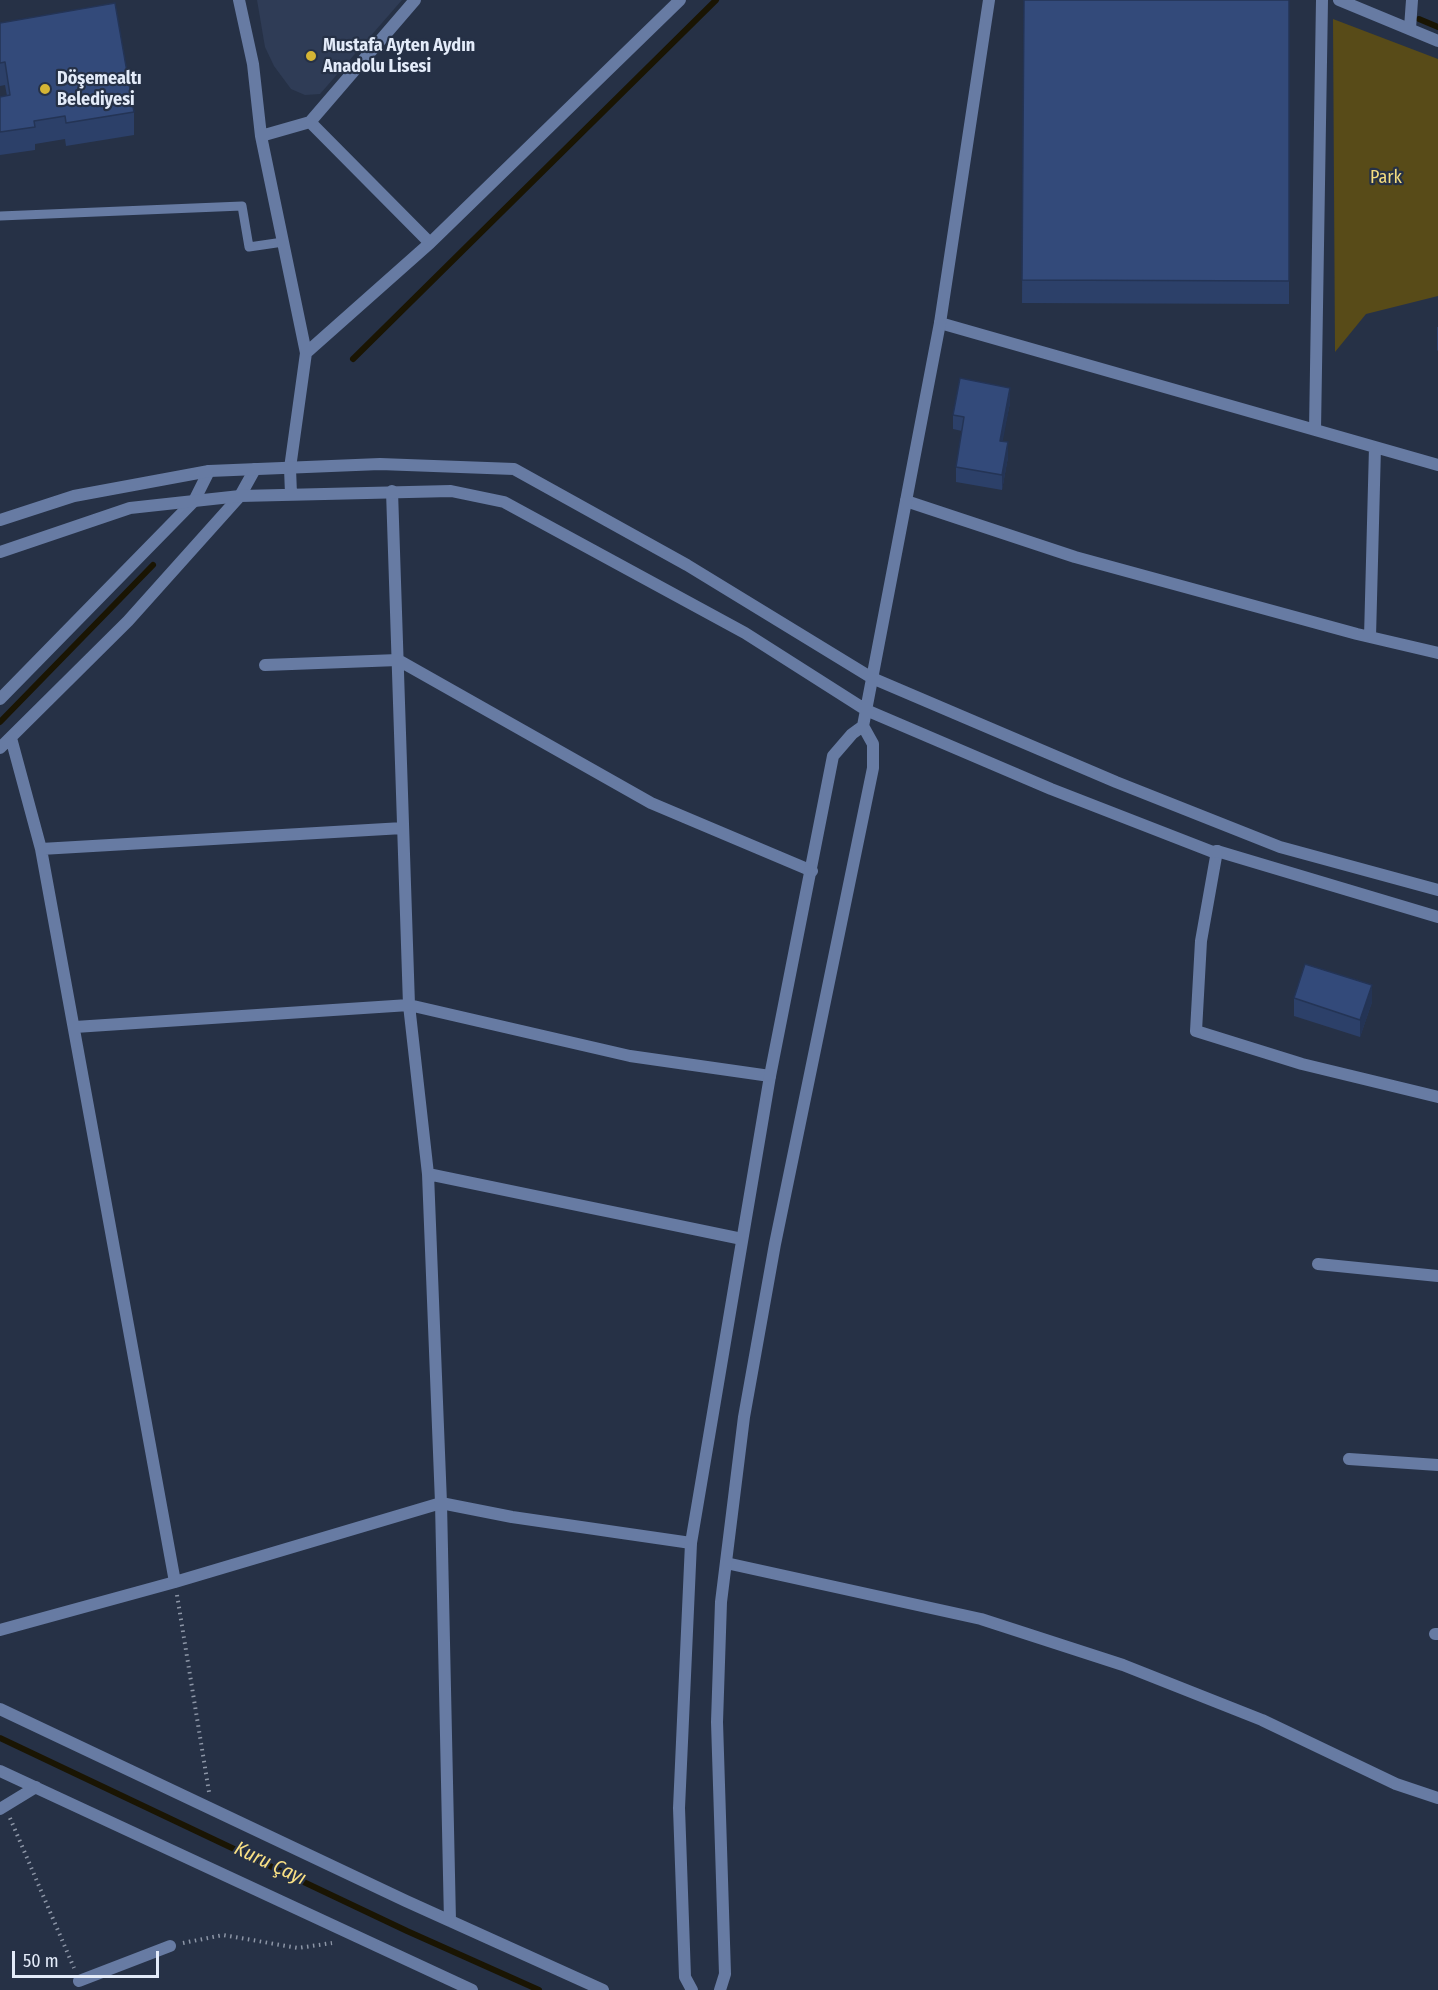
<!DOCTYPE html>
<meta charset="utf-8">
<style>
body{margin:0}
#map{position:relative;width:1438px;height:1990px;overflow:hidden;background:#263146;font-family:"Fira Sans Condensed",sans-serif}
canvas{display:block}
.scale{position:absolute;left:12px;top:1951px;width:147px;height:27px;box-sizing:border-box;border:3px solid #e3ebf9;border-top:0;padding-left:8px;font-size:18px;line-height:21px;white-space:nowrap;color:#e3ebf9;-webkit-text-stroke:4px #263146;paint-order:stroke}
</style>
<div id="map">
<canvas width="1438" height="1990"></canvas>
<div class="scale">50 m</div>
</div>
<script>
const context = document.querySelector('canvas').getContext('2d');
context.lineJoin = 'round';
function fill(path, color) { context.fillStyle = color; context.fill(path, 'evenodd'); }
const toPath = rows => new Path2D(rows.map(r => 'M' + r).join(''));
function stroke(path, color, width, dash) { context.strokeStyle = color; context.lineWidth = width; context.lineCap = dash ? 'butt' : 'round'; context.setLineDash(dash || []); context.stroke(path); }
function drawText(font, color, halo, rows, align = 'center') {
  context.font = font + ' "Fira Sans Condensed",sans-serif'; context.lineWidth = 4.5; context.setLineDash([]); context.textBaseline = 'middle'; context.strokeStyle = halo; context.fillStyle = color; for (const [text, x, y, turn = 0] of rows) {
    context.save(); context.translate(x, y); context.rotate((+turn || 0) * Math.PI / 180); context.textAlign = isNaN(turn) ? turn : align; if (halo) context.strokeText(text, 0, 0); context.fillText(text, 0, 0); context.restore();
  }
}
const built = toPath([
 [257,0,402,0,320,94,305,95,291,89,274,66,265,47]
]);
const green = toPath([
 [1333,19,1438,59,1438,296,1366,314,1335,352]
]);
const stream = toPath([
 [1419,19,1438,27],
 [353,359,716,0],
 [0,722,153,565],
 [0,1738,407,1931,539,1990]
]);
const path = toPath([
 [177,1595,209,1792],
 [10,1818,74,1968],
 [183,1943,223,1935,298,1948,332,1943]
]);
const service = toPath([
 [0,216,242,206,249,247,283,242]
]);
const minor = toPath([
 [239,0,253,64,261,136,306,353],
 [1339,0,1438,41],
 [1410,28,1412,0],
 [310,122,415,0],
 [261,136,310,122,430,243],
 [940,323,1438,465],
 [1315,430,1322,0],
 [290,468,306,353,430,243,680,0],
 [392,491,409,1005,428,1174,441,1503,450,1921],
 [906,501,1075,557,1357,634,1438,653],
 [1370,637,1375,447],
 [265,665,398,660,651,803,812,871],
 [0,699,194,501,209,471],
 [11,738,41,849,175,1582,441,1503,512,1517,691,1543],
 [0,748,128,621,240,496,255,469],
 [41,849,403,828],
 [1217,851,1201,941,1196,1031,1302,1064,1438,1097],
 [75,1027,409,1005,630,1056,770,1076],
 [428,1174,742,1239],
 [1318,1264,1438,1276],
 [1349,1459,1438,1465],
 [726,1563,981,1619,1123,1665,1262,1720,1396,1784,1438,1798],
 [0,1630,175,1582],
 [1435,1634,1438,1634],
 [0,1709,406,1901,603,1990],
 [0,1771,472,1990],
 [0,1809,36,1787],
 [79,1981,170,1946]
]);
const tertiary = toPath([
 [290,468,291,494],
 [0,520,74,496,209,471,380,464,514,469,687,565,872,678,1116,782,1280,847,1438,890],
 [0,552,130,508,240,496,451,491,504,502,745,633,866,710,1051,789,1213,852,1217,851,1438,917],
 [692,1990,685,1977,679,1808,691,1543,770,1076,833,756,852,734,863,726],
 [720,1990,725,1974,717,1722,721,1602,744,1417,775,1244,873,768,873,744,863,726,940,323,989,0]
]);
const wall = toPath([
 [1024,0,1289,0,1289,304,1022,303],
 [0,23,134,112,134,135,66,146,65,139,35,144,35,150,0,155,0,97,7,96,5,85,0,86],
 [1437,327,1438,327,1438,351,1437,350],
 [1010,403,1002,441,1008,457,1002,490,956,482,956,467,962,431,953,429,953,415],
 [1294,998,1372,1002,1360,1037,1294,1016]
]);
const shadedWall = toPath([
 [1010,388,1010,403,1000,456,1000,441],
 [1008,442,1008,457,1002,490,1002,475],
 [1372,985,1372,1002,1360,1037,1360,1020]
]);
const building = toPath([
 [1024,0,1289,0,1289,281,1022,280,1024,0],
 [115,3,134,112,66,123,65,116,34,121,35,127,0,132,0,97,10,95,5,62,0,63,0,23,115,3],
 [960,378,1010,388,1000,441,1008,442,1002,475,956,467,964,417,953,415,960,378],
 [1305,964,1372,985,1360,1020,1294,998,1305,964]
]);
const markers = [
 [311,56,6,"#d5b535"],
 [45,89,6,"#d5b535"]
];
const poiNames = [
 ["Mustafa Ayten Aydın",323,46],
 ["Anadolu Lisesi",323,67],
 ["Döşemealtı",57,79],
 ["Belediyesi",57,100]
];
const parkNames = [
 ["Park",1386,178]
];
const waterNames = [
 ["Kuru Çayı",270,1864,25]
];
fill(built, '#2f3c56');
fill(green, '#584b18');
stroke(stream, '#1a1503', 6);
stroke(path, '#8d96a7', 4, [1.5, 4.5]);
stroke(service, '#677ba3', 9);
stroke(minor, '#677ba3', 12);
stroke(tertiary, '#677ba3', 12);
fill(wall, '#2c4069');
fill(shadedWall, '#243455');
fill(building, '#334a7a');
stroke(building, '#243455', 1.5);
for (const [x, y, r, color] of markers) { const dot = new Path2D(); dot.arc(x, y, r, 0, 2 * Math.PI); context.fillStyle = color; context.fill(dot); stroke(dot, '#263146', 2); }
drawText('bold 18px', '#e3ebf9', '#263146', poiNames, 'left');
drawText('18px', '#f4dc80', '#263146', parkNames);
drawText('italic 20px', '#fae185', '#263146', waterNames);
</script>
